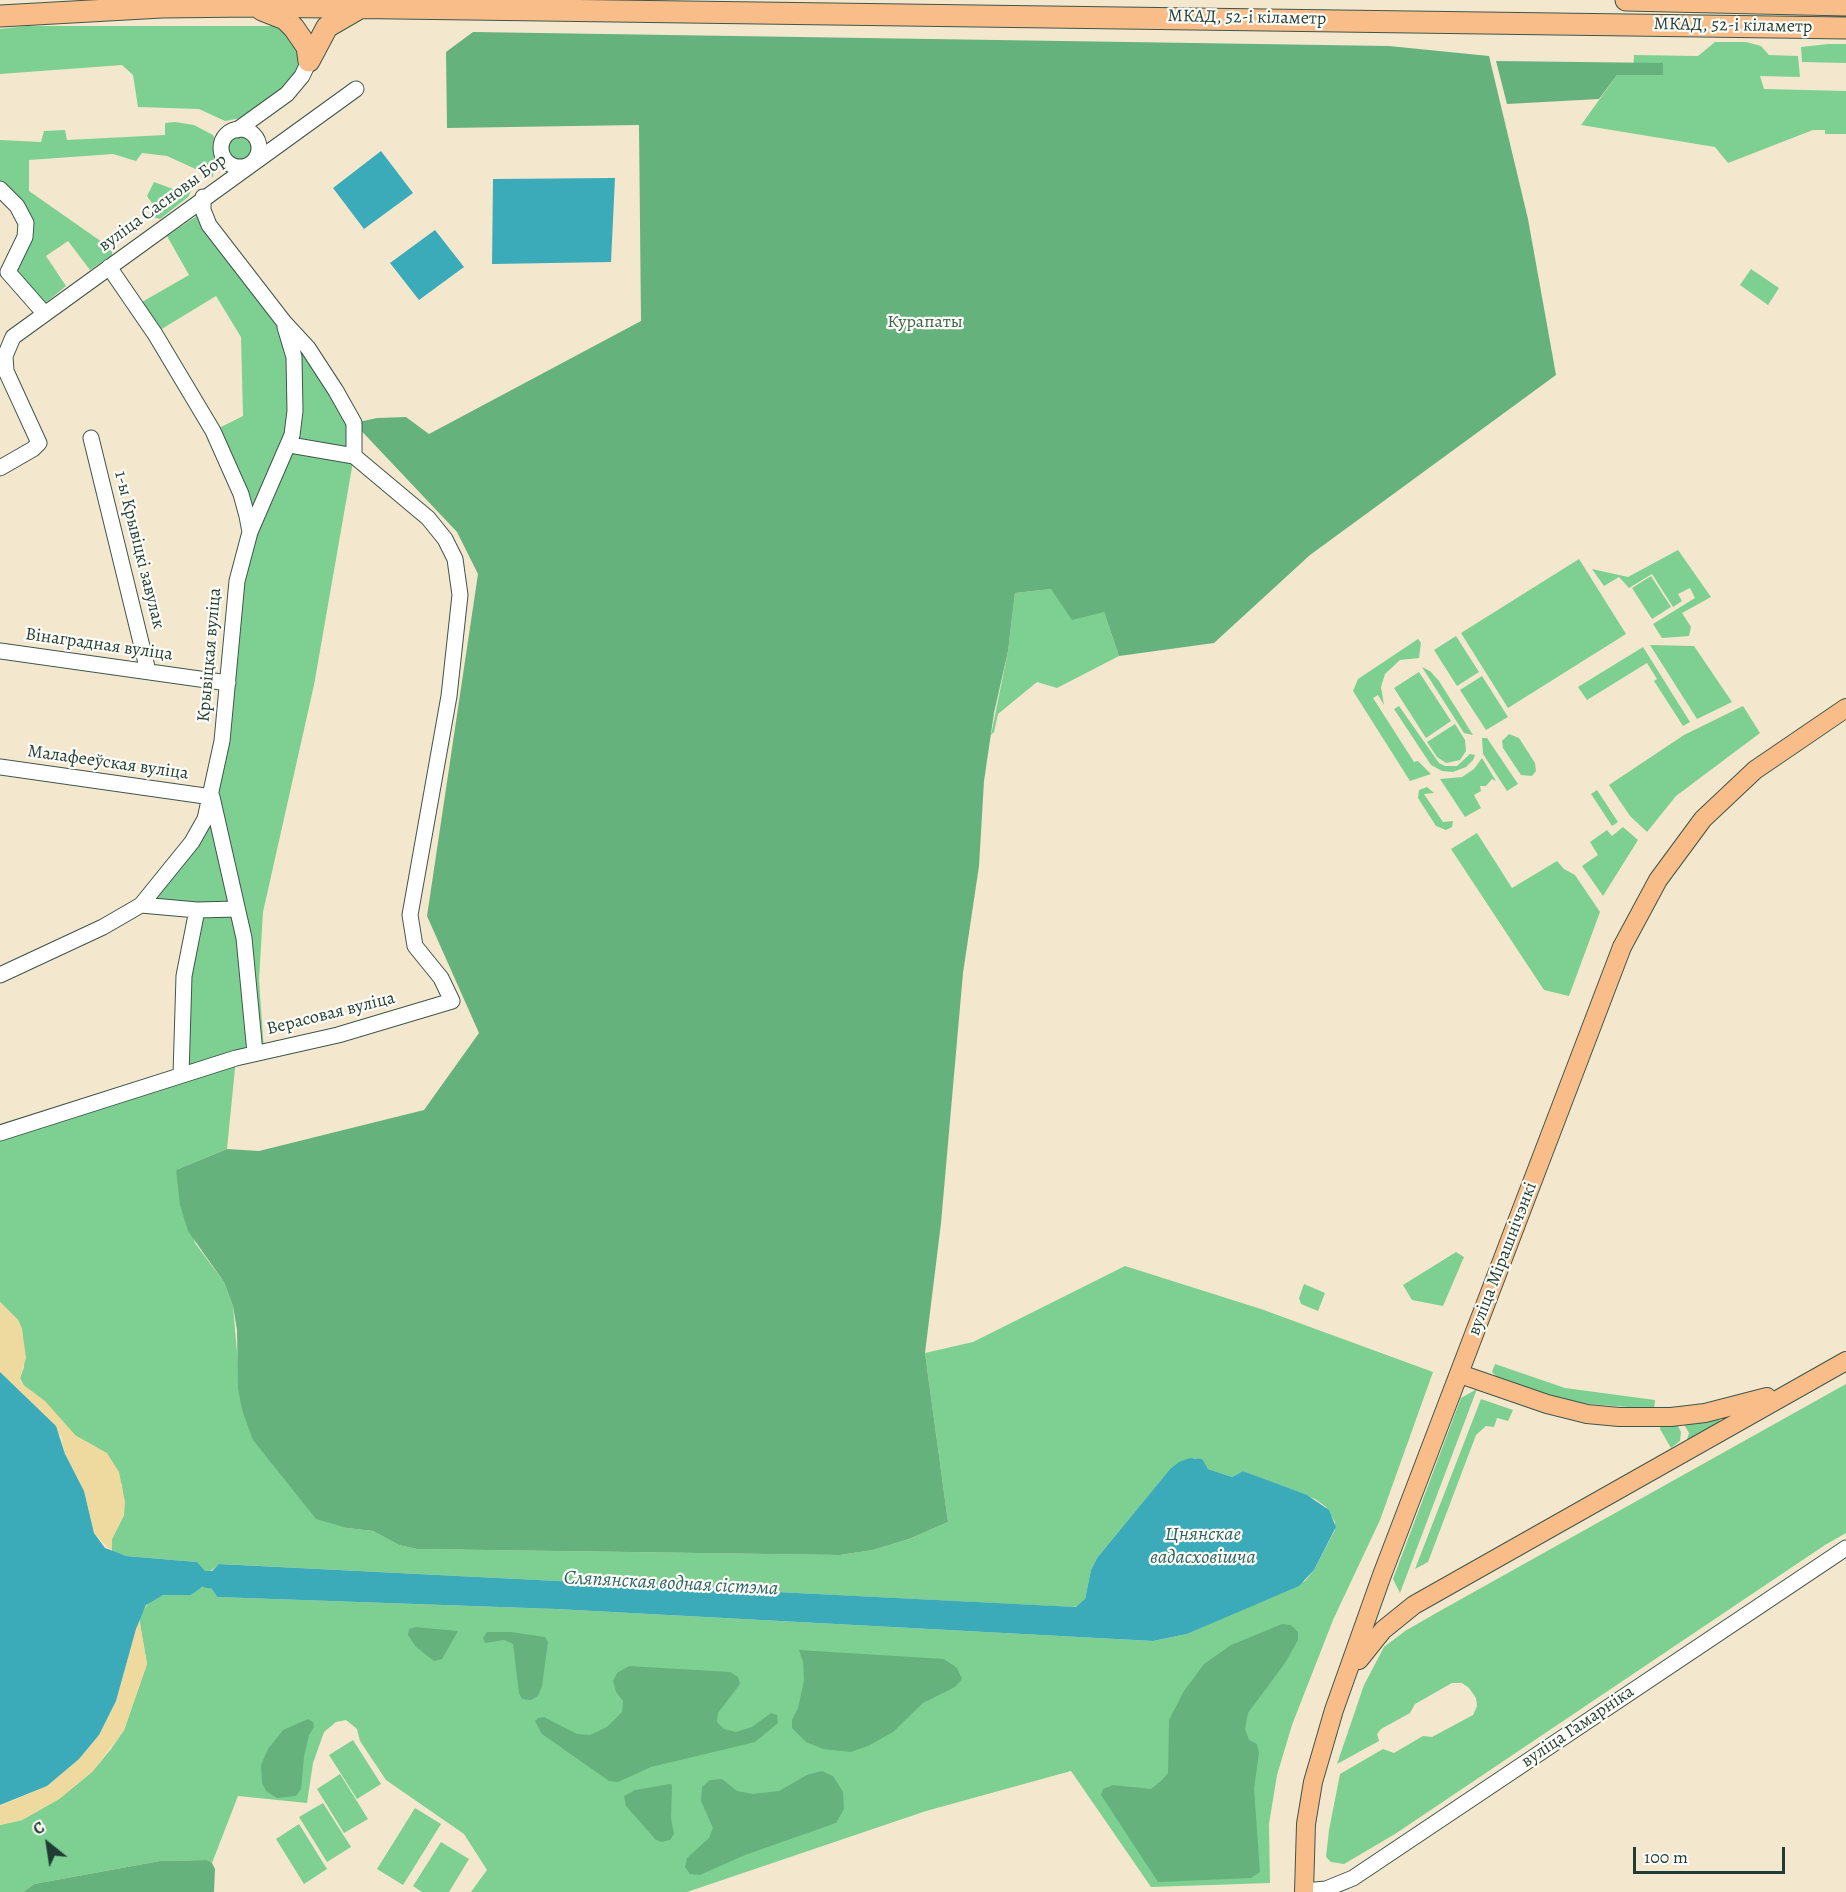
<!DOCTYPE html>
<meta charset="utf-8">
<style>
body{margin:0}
#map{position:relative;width:1846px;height:1892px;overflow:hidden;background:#f3e7ce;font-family:Alegreya,serif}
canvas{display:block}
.north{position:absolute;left:18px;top:1814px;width:60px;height:60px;-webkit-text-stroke:4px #fdfcf7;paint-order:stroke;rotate:330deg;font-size:16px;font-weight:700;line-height:24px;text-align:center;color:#1f3d34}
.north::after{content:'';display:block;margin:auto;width:21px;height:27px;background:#1f3d34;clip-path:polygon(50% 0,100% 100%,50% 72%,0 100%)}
.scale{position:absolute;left:1633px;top:1847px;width:152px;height:27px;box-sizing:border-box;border:3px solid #1f3d34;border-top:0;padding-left:8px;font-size:18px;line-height:21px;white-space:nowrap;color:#1f3d34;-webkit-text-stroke:4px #fdfcf7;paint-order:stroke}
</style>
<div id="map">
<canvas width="1846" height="1892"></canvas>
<div class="north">С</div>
<div class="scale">100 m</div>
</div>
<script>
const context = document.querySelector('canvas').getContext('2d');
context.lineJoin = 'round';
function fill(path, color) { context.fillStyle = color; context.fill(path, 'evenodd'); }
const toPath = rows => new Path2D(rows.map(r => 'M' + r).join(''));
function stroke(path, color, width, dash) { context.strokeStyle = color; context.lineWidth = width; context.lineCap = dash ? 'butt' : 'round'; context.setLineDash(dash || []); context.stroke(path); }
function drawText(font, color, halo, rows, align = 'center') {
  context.font = font + ' Alegreya,serif'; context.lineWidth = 4.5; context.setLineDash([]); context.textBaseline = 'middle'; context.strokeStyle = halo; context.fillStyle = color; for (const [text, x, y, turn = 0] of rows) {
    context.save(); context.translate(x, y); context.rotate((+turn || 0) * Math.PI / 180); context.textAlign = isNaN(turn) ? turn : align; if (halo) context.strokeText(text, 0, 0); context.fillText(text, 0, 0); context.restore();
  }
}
const green = toPath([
 [26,26,274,26,290,35,301,57,299,67,284,87,241,118,225,121,199,109,138,107,133,75,122,65,0,74,0,29],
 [1715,42,1746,42,1761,46,1769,55,1798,56,1800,77,1760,76,1764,89,1846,91,1846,134,1825,134,1825,130,1813,130,1728,163,1715,147,1581,125,1617,75,1633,75,1634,55,1698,56],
 [1828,44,1846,44,1846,63,1802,62,1801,47],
 [175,122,194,125,213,135,216,141,213,177,167,156,142,153,136,161,113,154,29,160,29,191,112,249,112,255,90,270,68,241,46,256,66,286,44,304,12,271,29,239,0,185,0,140,41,142,44,131,65,130,67,140,165,135,165,123],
 '227 149a12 12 0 1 1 24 0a12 12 0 1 1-24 0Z',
 [154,182,181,192,188,187,191,191,188,197,160,219,153,217,158,212,147,196],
 [198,215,280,324,291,357,290,404,283,446,253,507,250,506,219,428,243,416,241,337,216,296,160,330,142,302,189,275,167,236],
 [1751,269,1779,288,1768,305,1740,285],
 [284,322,354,423,354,456,314,685,263,912,259,980,264,1051,236,1058,227,1149,176,1170,195,1243,224,1282,233,1306,242,1410,347,1528,373,1531,399,1545,417,1549,840,1555,873,1550,909,1539,948,1522,925,1353,973,1342,1125,1266,1261,1309,1433,1372,1380,1520,1333,1620,1292,1725,1277,1775,1269,1824,1270,1883,1151,1887,1071,1771,926,1811,687,1892,471,1892,487,1870,464,1834,386,1780,360,1741,357,1729,346,1720,336,1722,324,1732,313,1763,307,1803,238,1796,212,1863,207,1860,160,1861,34,1884,23,1892,0,1892,0,1825,22,1820,59,1799,92,1772,111,1749,124,1730,147,1664,139,1618,150,1600,163,1595,191,1595,198,1588,205,1587,212,1589,217,1597,556,1609,1153,1641,1187,1634,1305,1581,1314,1570,1335,1530,1335,1522,1326,1507,1315,1499,1243,1471,1232,1477,1208,1469,1196,1458,1190,1458,1170,1469,1097,1558,1091,1570,1085,1599,1080,1606,1072,1607,220,1564,209,1572,202,1570,197,1562,126,1556,112,1552,112,1539,124,1515,122,1485,96,1447,76,1436,24,1386,20,1378,24,1367,22,1329,18,1320,0,1302,0,1133,181,1074,197,910,141,905,205,819,237,581,295,411],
 [1678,550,1711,597,1682,613,1691,627,1689,636,1662,638,1653,624,1695,598,1690,588,1678,594,1682,601,1673,607,1652,574,1629,588,1619,577,1604,586,1592,569,1628,577],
 [1579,559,1626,634,1508,708,1461,633],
 [1651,576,1671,607,1652,619,1632,588],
 [1051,589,1104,612,1119,656,1057,688,1037,682,998,714,994,732,991,735,1008,651,1015,593],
 [1456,636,1479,672,1457,686,1434,650],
 [1418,639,1421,643,1419,658,1400,660,1385,674,1381,687,1384,705,1378,695,1373,698,1414,762,1418,761,1431,774,1410,781,1353,691,1358,679],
 [1650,645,1694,646,1732,702,1697,719],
 [1643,647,1690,722,1683,726,1654,681,1657,679,1647,663,1587,700,1578,687],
 [1422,667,1430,671,1439,681,1473,735,1464,733],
 [1419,672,1451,721,1426,738,1394,688],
 [1482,676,1508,717,1486,730,1460,690],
 [1399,706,1439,763,1445,766,1457,766,1470,754,1475,755,1473,760,1466,767,1453,772,1442,771,1431,765,1394,709],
 [1743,706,1760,733,1676,796,1647,832,1630,816,1609,785,1684,735],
 [1455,724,1465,740,1466,751,1460,760,1446,763,1437,757,1427,742],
 [1509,734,1519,738,1535,763,1536,771,1532,776,1521,775,1503,748,1502,741],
 [1482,738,1487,738,1518,784,1507,791,1483,754],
 [1482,758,1496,781,1492,779,1486,786,1480,786,1481,791,1474,795,1481,808,1465,817,1440,779,1462,777,1474,769],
 [1427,787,1434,793,1424,794,1443,822,1453,821,1452,827,1446,830,1436,826,1418,798,1419,790],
 [1597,790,1618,822,1612,826,1591,794],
 [1623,827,1638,840,1603,896,1582,866,1598,855,1590,842,1607,830,1612,836],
 [1477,833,1512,888,1557,861,1564,869,1575,875,1600,912,1569,996,1544,990,1451,849],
 [1456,1252,1464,1257,1443,1306,1412,1300,1403,1285],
 [1304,1284,1325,1293,1318,1311,1301,1304,1299,1298],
 [1495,1364,1565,1388,1655,1400,1654,1409,1589,1404,1549,1397,1500,1380,1492,1372],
 [1846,1384,1846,1533,1825,1545,1395,1834,1344,1864,1331,1862,1326,1857,1329,1830,1340,1774,1383,1749,1394,1753,1423,1736,1432,1737,1473,1715,1477,1706,1476,1698,1469,1688,1462,1683,1452,1683,1415,1704,1410,1713,1381,1729,1377,1734,1379,1741,1337,1764,1364,1685,1384,1647,1405,1631,1438,1612],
 [1477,1389,1400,1593,1393,1579,1461,1398],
 [1481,1399,1513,1410,1508,1421,1497,1418,1494,1427,1486,1426,1476,1435,1428,1562,1415,1569],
 [1719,1418,1720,1424,1686,1443,1689,1433,1682,1421],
 [1661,1422,1677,1424,1681,1432,1680,1441,1671,1448,1660,1429],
 [353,1740,381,1784,357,1799,329,1755],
 [340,1774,368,1819,344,1833,317,1789],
 [323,1803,351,1847,327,1862,299,1817],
 [415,1808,441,1824,403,1885,377,1869],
 [299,1824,327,1869,304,1884,276,1839],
 [441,1842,469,1859,449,1892,422,1892,413,1886]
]);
const forest = toPath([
 [473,32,1389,46,1489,56,1528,219,1556,375,1310,555,1214,643,1119,656,1104,612,1072,620,1051,589,1015,593,1008,651,994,713,984,781,979,866,963,973,941,1223,925,1353,948,1522,909,1539,873,1550,840,1555,417,1549,399,1545,373,1531,347,1528,316,1519,253,1440,242,1410,238,1388,237,1330,233,1306,224,1282,188,1231,180,1205,176,1170,227,1149,259,1151,424,1110,479,1033,427,916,478,574,457,532,354,423,377,418,406,417,429,434,641,321,639,125,447,128,446,52],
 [1496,61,1663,63,1663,75,1617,75,1599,99,1507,104],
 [1282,1624,1291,1625,1298,1632,1298,1640,1285,1663,1248,1713,1245,1729,1249,1740,1257,1744,1259,1753,1254,1789,1260,1872,1251,1878,1158,1882,1101,1795,1103,1789,1113,1785,1151,1789,1162,1780,1168,1773,1169,1720,1184,1691,1204,1664,1231,1645],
 [415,1627,458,1631,442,1659,434,1661,416,1647,408,1635,409,1629],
 [487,1632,511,1632,545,1637,548,1642,542,1686,538,1696,531,1700,522,1699,519,1693,513,1644,504,1640,485,1643,483,1638],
 [799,1650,944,1659,957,1668,962,1679,955,1687,923,1703,893,1732,868,1746,851,1752,823,1749,806,1742,792,1728,792,1720,798,1708,804,1680,803,1662],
 [629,1666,730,1672,738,1677,740,1684,718,1713,717,1722,724,1729,736,1732,752,1727,771,1713,777,1715,778,1723,755,1742,651,1767,618,1782,609,1781,542,1734,535,1721,538,1718,544,1717,577,1734,590,1735,607,1727,622,1712,623,1701,616,1692,613,1681,617,1673],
 [308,1719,313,1722,314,1727,309,1735,304,1757,301,1789,296,1796,277,1798,266,1791,262,1783,261,1765,268,1749,283,1730],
 [822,1771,833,1776,843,1792,844,1809,836,1823,745,1855,700,1875,690,1874,685,1867,687,1858,709,1838,713,1828,701,1801,702,1787,710,1780,722,1779,737,1791,753,1794,779,1791,807,1775],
 [670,1784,672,1785,671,1818,674,1834,670,1840,662,1842,656,1840,626,1806,624,1796,635,1790],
 [207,1860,212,1863,215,1869,214,1892,23,1892,34,1884,160,1861]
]);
const sand = toPath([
 [0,1302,18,1320,22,1329,26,1358,20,1378,21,1383,45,1401,76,1436,107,1453,119,1472,125,1502,124,1515,112,1539,112,1552,94,1533,84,1491,65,1454,61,1436,0,1372],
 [139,1618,147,1664,124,1730,92,1772,59,1799,22,1820,0,1825,0,1806,47,1786,79,1759,99,1735,116,1701]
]);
const water = toPath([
 [381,151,413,193,364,229,333,188],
 [615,178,611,262,492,264,493,179],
 [435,230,464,267,419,300,390,263],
 [0,1372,56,1426,65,1454,84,1491,94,1533,105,1548,126,1556,197,1562,205,1571,212,1571,219,1564,1076,1607,1085,1599,1091,1570,1097,1558,1170,1469,1179,1462,1190,1458,1202,1459,1208,1469,1232,1477,1243,1471,1307,1495,1329,1510,1336,1527,1314,1570,1299,1586,1187,1634,1153,1641,556,1609,217,1597,212,1589,202,1587,191,1595,163,1595,146,1605,136,1629,116,1701,99,1735,79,1759,47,1786,0,1805]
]);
const minor = toPath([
 '221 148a19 19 0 1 1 38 0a19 19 0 1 1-38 0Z',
 [237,130,287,94,302,76,309,61],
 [0,189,17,206,26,223,25,237,8,272],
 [203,197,203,210,209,225,284,322,308,348,336,391,354,423,354,456],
 [8,272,44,313],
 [91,438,148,671],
 [0,468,33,449,39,443,6,371,5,356,13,337,356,89],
 [250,532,292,435,295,411,294,357,285,327],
 [0,651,228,683],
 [0,767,212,797],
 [212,797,244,938,255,1053],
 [141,905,197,910,237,909],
 [0,975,103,927,141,905,192,842,205,819,222,741,237,581,250,532,247,516,241,494,213,431,155,334,109,267],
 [181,1075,184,976,197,910],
 [0,1133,236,1058,338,1035,452,1001,441,978,415,946,410,915,449,696,460,595,455,559,445,539,428,518,354,456,290,445],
 [1304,1891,1326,1889,1353,1878,1846,1548]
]);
const major = toPath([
 [1460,1374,1547,1404,1587,1414,1619,1417,1671,1417,1705,1413,1767,1397],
 [1359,1660,1383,1630,1414,1605,1846,1361],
 [1304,1892,1306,1824,1313,1782,1334,1710,1382,1575,1622,947,1658,880,1703,819,1755,770,1846,708]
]);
const highway = toPath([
 [1626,0,1846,5],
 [262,10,285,19,294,28,307,47,309,61],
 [0,16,162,7,252,6,1846,28],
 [309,61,327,27,358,9]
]);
const streetNames = [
 ["МКАД, 52-і кіламетр",1247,18,1],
 ["МКАД, 52-і кіламетр",1733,26,1],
 ["вуліца Сасновы Бор",163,203,-36],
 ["1-ы Крывіцкі завулак",139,550,76],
 ["Вінаградная вуліца",99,645,8],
 ["Крывіцкая вуліца",210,655,-85],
 ["Малафееўская вуліца",108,763,8],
 ["Верасовая вуліца",331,1014,-14],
 ["вуліца Мірашнічэнкі",1503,1259,-69],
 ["вуліца Гамарніка",1578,1727,-34]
];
const parkNames = [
 ["Курапаты",925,323]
];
const waterNames = [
 ["Цнянскае",1203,1535],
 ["вадасховішча",1203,1558],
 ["Сляпянская водная сістэма",671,1584,3]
];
fill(green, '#7ed092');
fill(forest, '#66b27c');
fill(sand, '#eeda9e');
fill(water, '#3cabb9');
stroke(minor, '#3f564b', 17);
stroke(major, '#3f564b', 20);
stroke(highway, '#3f564b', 23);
stroke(minor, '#fff', 15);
stroke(major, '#f8bd88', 18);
stroke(highway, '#f8bd88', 21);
drawText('18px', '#1f3d34', '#fdfcf7', streetNames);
drawText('18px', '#37624c', '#fdfcf7', parkNames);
drawText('italic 20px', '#296463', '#fdfcf7', waterNames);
</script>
